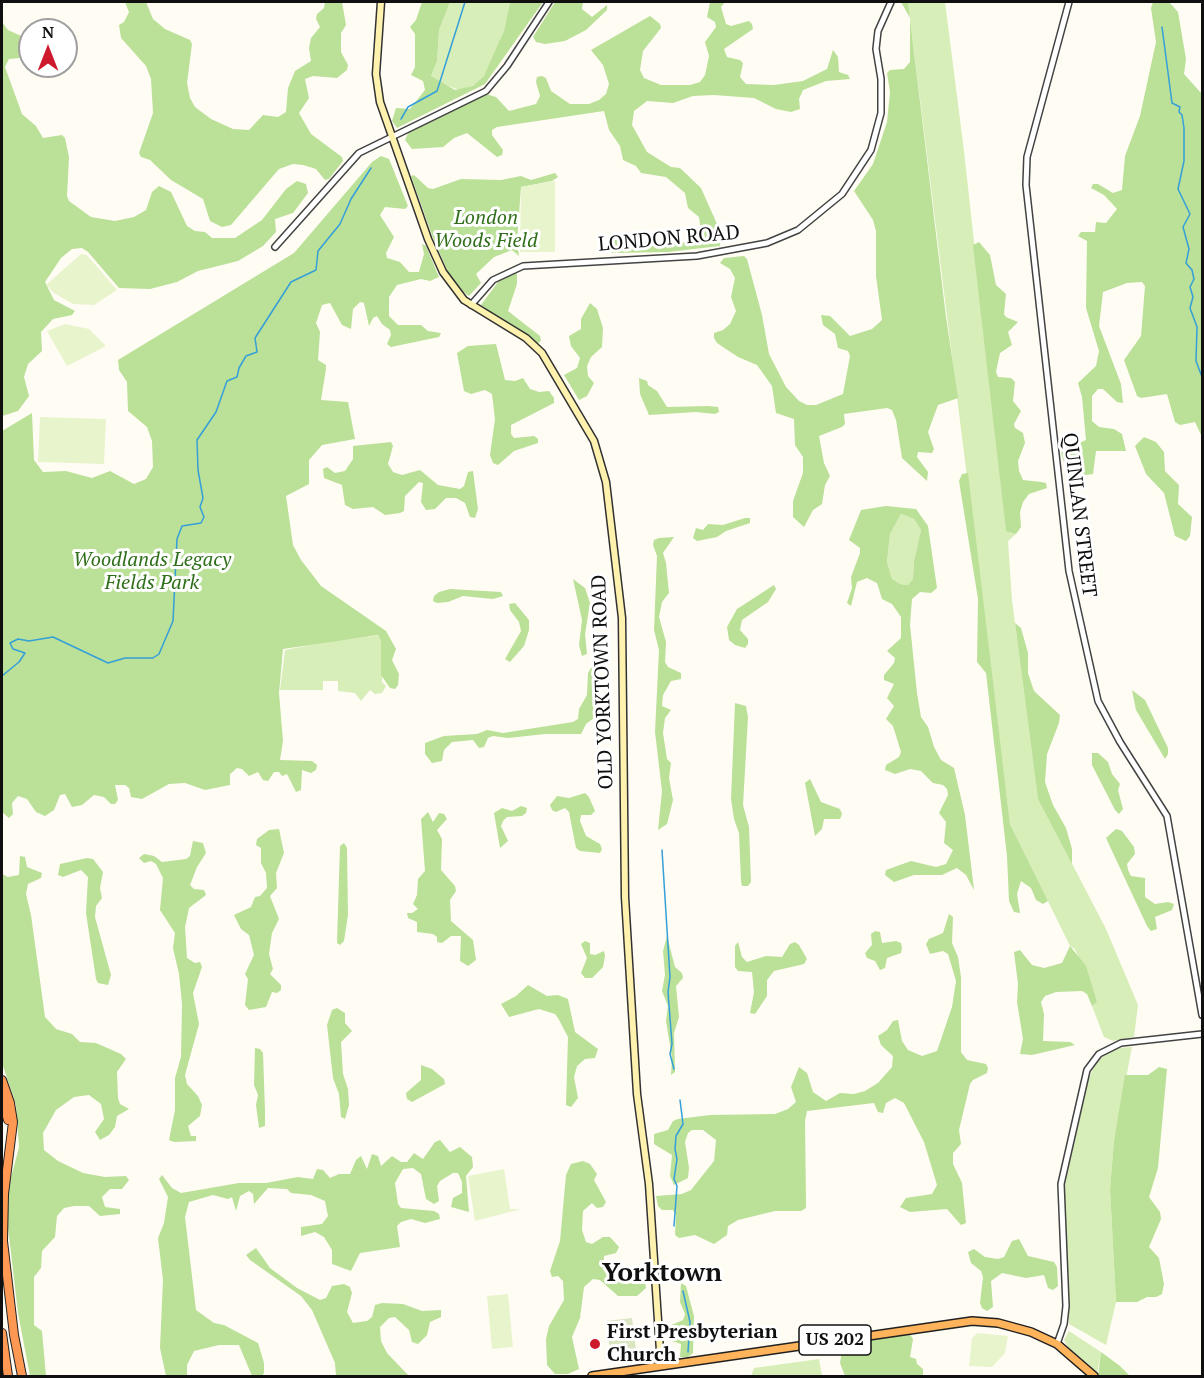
<!DOCTYPE html>
<style>
body{margin:0}
#map{position:relative;width:1204px;height:1378px;overflow:hidden;background:#fffcf4;font-family:"PT Serif",serif}
canvas{display:block}
.frame{position:absolute;inset:0;border:3px solid #101010;pointer-events:none}
.north{position:absolute;left:18px;top:18px;width:60px;height:60px;box-sizing:border-box;background:#fff;border:2px solid #9f9f9f;border-radius:50%;rotate:0deg;font-size:16px;font-weight:700;line-height:24px;text-align:center;color:#101010}
.north::after{content:'';display:block;margin:auto;width:21px;height:27px;background:#cd1b2d;clip-path:polygon(50% 0,100% 100%,50% 72%,0 100%)}
</style>
<div id="map">
<canvas width="1204" height="1378"></canvas>
<div class="frame"></div>
<div class="north">N</div>
</div>
<script>
const context = document.querySelector('canvas').getContext('2d');
context.lineJoin = 'round';
function fill(path, color) { context.fillStyle = color; context.fill(path, 'evenodd'); }
const toPath = rows => new Path2D(rows.map(r => 'M' + r).join(''));
function stroke(path, color, width, dash) { context.strokeStyle = color; context.lineWidth = width; context.lineCap = dash ? 'butt' : 'round'; context.setLineDash(dash || []); context.stroke(path); }
function drawText(font, color, halo, rows, align = 'center') {
  context.font = font + ' "PT Serif",serif'; context.lineWidth = 6; context.setLineDash([]); context.textBaseline = 'middle'; context.strokeStyle = halo; context.fillStyle = color; for (const [text, x, y, turn = 0] of rows) {
    context.save(); context.translate(x, y); context.rotate((+turn || 0) * Math.PI / 180); context.textAlign = isNaN(turn) ? turn : align; if (halo) context.strokeText(text, 0, 0); context.fillText(text, 0, 0); context.restore();
  }
}
const green = toPath([
 [450,2,510,2,504,31,492,63,484,76,473,86,459,90,437,82,431,76,437,61,439,30],
 [908,2,945,2,964,151,1006,530,1016,534,1008,541,1012,600,1038,798,1106,929,1138,1005,1134,1037,1113,1041,1104,1037,1092,1006,1097,1002,1075,949,1070,946,1010,824],
 [901,514,914,519,921,530,914,561,913,579,908,585,900,584,892,579,887,562,890,534],
 [383,635,382,682,386,686,382,693,375,694,370,690,361,701,355,693,338,691,338,681,323,681,323,690,280,690,285,650,331,641],
 [1132,1047,1114,1141,1110,1189,1116,1302,1106,1345,1069,1324,1064,1187,1089,1078,1094,1067,1101,1058,1116,1048],
 [1069,1331,1101,1352,1097,1374,1068,1347,1064,1340],
 [819,1359,822,1376,751,1376,754,1368]
]);
const forest = toPath([
 [125,2,146,2,153,19,165,29,190,40,192,44,187,83,190,98,195,107,211,119,233,129,249,130,263,115,278,117,286,112,288,88,295,71,311,61,309,48,311,38,320,27,316,19,317,14,324,8,325,2,342,2,346,25,341,33,341,52,348,65,347,70,337,78,313,76,305,79,309,98,299,113,311,134,342,157,343,161,329,179,325,180,316,169,303,165,293,164,279,169,231,225,222,227,210,221,203,199,171,180,150,160,141,157,139,153,153,113,151,79,146,66,121,38,119,25,124,22,129,12],
 [422,2,450,2,439,30,437,61,431,76,455,90,473,86,484,76,504,31,510,2,543,2,485,84,397,128,392,121,396,108,410,109,425,90,423,81,411,75,415,67,415,34,410,27,416,20],
 [555,2,583,2,582,9,592,17,607,5,607,10,586,30,565,41,545,44,536,42,533,37],
 [710,2,725,2,721,7,726,24,731,26,749,21,752,24,753,29,724,49,727,57,740,60,743,63,740,77,746,84,774,85,803,81,827,69,833,50,838,57,839,72,848,75,850,79,826,81,803,90,799,99,800,109,791,112,776,109,754,98,714,95,693,96,673,103,647,101,634,111,632,125,647,152,671,167,680,168,701,188,721,233,720,246,668,252,612,253,607,247,613,240,641,240,655,244,693,242,698,240,701,232,699,217,688,208,685,193,666,177,641,173,636,166,623,160,620,146,609,130,604,111,497,127,492,130,492,135,503,150,502,155,497,157,467,133,454,138,443,147,412,149,405,140,409,131,486,94,496,97,509,111,536,104,540,96,536,82,537,77,542,76,546,78,551,91,570,104,589,104,599,100,606,94,609,84,603,65,591,50,650,16,660,24,661,28,643,51,640,70,644,78,661,85,690,85,700,82,705,75,709,56,705,42,716,27,715,22,707,17],
 [901,2,908,2,946,317,958,398,938,405,928,432,934,449,932,453,918,452,917,457,928,472,927,481,902,458,896,420,892,410,887,408,844,414,845,424,842,427,819,436,824,463,830,476,825,485,822,504,813,510,804,527,793,517,793,501,803,473,803,457,795,445,794,419,776,413,772,386,757,365,738,357,717,343,714,338,714,333,723,330,730,324,736,311,731,297,735,278,730,269,720,263,724,258,744,256,747,259,762,315,769,354,786,387,799,401,807,405,816,405,843,394,850,356,848,351,838,348,835,334,823,325,821,315,830,316,850,336,872,329,882,320,876,276,876,231,873,220,854,191,873,164,887,122,890,92,887,73,890,70,904,69,910,62,910,18],
 [1153,2,1169,2,1178,12,1186,59,1184,74,1202,94,1202,437,1195,422,1180,425,1175,422,1167,394,1141,398,1137,396,1124,360,1141,336,1145,286,1142,282,1127,283,1103,292,1099,326,1121,384,1123,403,1117,402,1103,389,1098,389,1092,396,1092,421,1099,427,1114,429,1122,434,1126,451,1096,451,1093,474,1069,477,1061,453,1064,449,1086,440,1082,397,1078,383,1096,366,1099,351,1086,308,1087,241,1078,236,1081,232,1095,232,1096,222,1106,223,1117,209,1104,195,1091,188,1093,184,1098,184,1113,193,1122,190,1125,156,1140,116,1156,42,1151,8],
 [2,22,8,30,30,40,30,57,9,59,5,67,22,114,36,126,43,138,62,135,65,138,69,157,67,196,69,201,91,217,115,221,134,217,146,210,152,192,159,186,171,192,187,226,195,231,205,232,212,238,235,238,262,220,286,189,297,181,306,184,308,193,293,213,275,219,276,232,263,246,238,261,198,271,177,282,150,289,119,288,88,252,82,248,72,249,61,258,45,282,54,300,75,311,72,315,53,319,41,332,42,351,28,364,24,377,29,396,18,411,2,416],
 [381,156,389,159,408,206,405,209,385,207,380,215,394,237,386,253,387,258,400,262,409,272,419,272,424,254,422,244,426,246,439,277,430,281,421,279,397,285,389,297,389,316,398,325,421,325,428,331,441,333,439,337,391,347,387,344,391,335,390,330,382,324,377,316,373,318,369,326,364,303,360,302,353,309,351,329,342,325,330,303,322,305,316,323,320,332,318,360,326,365,326,369,321,400,348,402,355,439,322,445,309,460,309,484,286,496,293,545,301,560,321,586,386,631,396,649,392,660,399,674,398,685,395,689,390,688,381,675,381,640,378,635,283,649,279,693,283,741,280,760,312,761,317,765,316,770,311,773,302,770,301,790,296,792,287,774,282,776,279,772,274,772,268,781,263,780,258,772,249,776,242,769,237,768,230,774,230,785,205,790,185,783,169,784,142,799,131,797,129,788,125,785,115,785,118,800,115,804,111,804,104,797,94,795,82,805,72,807,65,794,60,795,54,810,45,816,36,812,27,799,18,796,12,803,13,814,9,818,2,812,2,431,32,413,34,460,43,472,66,471,92,478,110,471,134,484,146,479,153,467,152,441,147,427,128,411,127,382,119,370,118,360,294,253,372,162],
 [555,173,558,177,552,181,521,187,517,242,519,256,512,250,494,257,476,274,481,283,469,296,458,288,452,281,433,238,411,176,414,175,428,188,433,189,461,179,501,180,521,176,531,180],
 [979,242,990,255,996,285,1006,294,1004,314,1006,317,1018,322,1008,332,1012,345,1000,353,996,372,998,377,1011,378,1015,382,1013,401,1021,411,1014,424,1015,428,1023,433,1025,443,1018,461,1019,471,1023,480,1041,482,1046,483,1047,488,1029,494,1023,502,1020,512,1021,527,1016,534,1006,531,973,245],
 [513,272,517,274,517,284,508,311,540,336,541,341,537,344,481,305,498,282],
 [590,303,597,309,603,328,602,347,591,357,587,366,588,376,594,383,587,396,579,400,564,375,577,368,580,358,571,346,569,336,581,329,581,319],
 [496,344,505,380,515,381,523,378,530,389,539,392,549,391,554,398,554,403,511,425,511,434,514,438,534,436,538,439,538,443,514,451,498,465,493,463,490,455,495,419,492,394,485,390,471,394,464,391,457,353,468,346],
 [639,378,647,381,648,385,657,391,667,407,708,406,718,407,719,412,715,414,696,412,649,415,640,394],
 [1144,437,1156,442,1164,452,1165,471,1179,485,1178,504,1192,517,1190,536,1186,541,1175,536,1164,493,1146,474,1135,446],
 [391,442,393,446,388,464,393,472,402,475,420,470,438,485,460,489,464,486,468,472,473,471,478,509,475,518,470,517,465,503,456,498,446,498,435,509,426,510,421,502,423,483,419,482,405,496,404,511,400,513,385,515,373,507,353,509,345,505,342,485,324,478,323,469,327,467,335,473,345,471,353,459,353,446],
 [968,473,1010,824,1048,901,1043,904,1036,900,1031,888,1021,881,1017,894,1020,913,1014,912,1009,901,1007,856,986,673,977,662,978,599,959,481,962,474],
 [886,506,916,509,928,526,937,588,931,593,920,592,912,599,910,625,917,693,921,717,928,727,934,747,941,760,954,768,965,815,974,890,966,875,957,868,942,875,914,875,894,882,885,875,886,870,911,861,936,867,946,864,953,850,944,843,946,822,939,813,948,795,947,789,943,785,933,783,921,771,910,769,895,774,885,770,886,765,899,757,901,752,893,726,886,719,894,706,887,698,894,684,884,680,884,675,894,663,895,658,887,651,901,638,901,617,892,604,882,599,877,583,867,578,857,582,851,606,847,603,852,588,851,577,860,553,860,548,849,540,861,510],
 [901,514,914,519,921,530,914,561,913,579,908,585,900,584,892,579,887,562,890,534],
 [745,518,750,518,750,523,726,531,717,537,697,541,693,538,696,528,703,530,708,524,723,525],
 [674,537,663,553,666,563,669,593,662,602,659,617,666,642,665,662,668,667,681,673,681,679,671,681,663,695,662,706,671,710,665,718,663,733,667,759,671,763,669,778,673,800,667,824,658,830,662,791,655,732,659,650,654,630,657,556,653,545,654,540,659,538],
 [573,579,585,588,590,603,585,634,587,654,582,656,579,645,582,620],
 [774,585,776,589,768,602,742,620,740,630,748,639,748,644,745,648,735,645,729,640,727,627,737,609],
 [450,589,501,592,503,596,493,599,463,596,448,602,437,603,433,601,434,596,439,592],
 [515,603,529,620,529,630,524,646,510,662,505,659,521,631,519,622,510,610,509,604],
 [1015,623,1021,628,1028,653,1028,673,1034,691,1060,715,1059,723,1047,754,1045,782,1053,805,1066,828,1072,849,1072,864,1038,799],
 [596,667,599,682,593,702,594,718,586,724,581,734,545,734,508,738,493,736,488,738,484,747,479,748,473,740,452,742,444,750,442,761,432,763,425,754,425,743,444,736,477,734,487,730,503,733,573,722,578,719,579,709,587,695,588,673,591,668],
 [1132,690,1145,700,1168,748,1168,754,1165,759,1136,710],
 [735,703,746,706,748,717,743,805,749,827,751,882,748,886,742,886,741,881,739,833,734,819,731,799],
 [1092,753,1098,753,1108,762,1112,774,1120,784,1118,790,1123,809,1119,814,1115,810,1092,765],
 [810,779,821,802,840,809,842,814,840,819,824,819,822,829,815,836,805,783],
 [585,793,589,797,595,811,591,815,581,815,580,821,586,836,600,844,602,849,600,853,580,851,576,848,569,812,565,808,556,812,552,810,550,805,557,796,569,798],
 [521,806,527,808,526,813,522,816,507,817,503,821,501,826,508,841,500,848,494,813,502,808,512,811],
 [428,812,433,822,439,813,444,814,447,819,437,830,442,839,441,870,455,886,456,891,450,900,451,921,473,940,476,960,468,966,460,961,461,936,451,936,442,943,437,942,437,937,433,934,417,932,417,922,408,918,407,913,412,913,418,909,413,904,417,895,418,879,425,871,421,819],
 [279,829,284,853,276,873,277,888,270,896,279,919,272,933,269,954,273,969,270,974,281,985,281,990,277,993,272,992,266,1007,249,1010,245,1005,248,979,245,974,254,955,249,935,241,929,234,915,251,907,255,897,260,896,267,888,266,873,261,863,261,848,256,845,257,839,269,830],
 [1116,829,1122,831,1134,847,1135,854,1127,864,1128,870,1131,876,1145,878,1145,897,1155,904,1168,902,1174,904,1172,910,1155,917,1157,929,1151,931,1147,926,1106,838],
 [193,841,203,843,206,853,197,867,190,885,194,889,204,890,206,895,189,908,185,927,187,958,195,963,200,962,202,967,193,993,199,1024,185,1075,187,1084,198,1096,202,1105,200,1116,188,1126,191,1136,196,1136,196,1141,174,1142,169,1140,175,1110,175,1078,181,1057,182,1004,179,974,173,948,175,933,160,910,163,878,156,864,151,861,144,863,139,858,144,854,154,856,162,862,186,859,190,856],
 [344,843,347,848,348,915,344,941,340,945,337,943,340,846],
 [20,856,25,857,27,867,42,873,41,878,28,884,26,894,31,915,45,1017,56,1029,72,1034,80,1042,96,1043,121,1054,126,1059,117,1072,118,1098,120,1104,129,1109,117,1116,115,1127,109,1135,100,1140,95,1132,104,1119,101,1104,89,1095,74,1097,56,1110,43,1133,44,1150,58,1161,83,1173,105,1177,126,1176,129,1180,122,1189,110,1189,102,1197,105,1207,120,1209,120,1214,100,1216,89,1206,74,1206,64,1208,57,1216,55,1237,42,1251,41,1268,34,1277,34,1325,42,1331,46,1376,30,1376,18,1313,6,1210,7,1193,19,1147,16,1105,2,1063,2,874,8,877,19,875],
 [87,858,93,859,103,872,100,888,102,898,96,906,95,917,111,975,108,985,98,983,96,979,86,913,88,877,81,870,63,877,58,875,60,864],
 [949,914,953,917,952,943,958,957,961,977,961,1052,967,1060,986,1064,988,1068,987,1073,973,1080,970,1084,959,1130,961,1144,953,1153,953,1164,962,1183,966,1223,961,1225,947,1209,910,1212,900,1207,906,1198,932,1194,937,1185,924,1142,904,1103,895,1098,886,1103,883,1113,878,1112,874,1103,807,1111,805,1121,806,1203,806,1208,801,1211,775,1211,738,1220,728,1226,727,1235,714,1244,695,1235,679,1238,675,1235,676,1215,673,1210,662,1210,658,1206,656,1196,682,1194,691,1190,714,1161,716,1140,703,1130,692,1130,688,1133,685,1142,689,1168,688,1178,674,1185,670,1176,672,1155,654,1144,654,1134,668,1130,673,1121,678,1119,710,1115,775,1114,788,1109,796,1102,791,1087,799,1067,807,1073,813,1092,826,1101,840,1093,854,1094,865,1091,878,1083,892,1067,893,1056,881,1045,878,1036,887,1030,893,1021,898,1020,902,1041,908,1050,922,1056,937,1051,952,1007,956,981,948,954,943,951,930,954,926,944,929,939,943,933],
 [875,931,880,932,882,943,896,941,901,943,902,948,901,953,887,958,885,968,880,970,875,961,867,958,865,953,872,945,871,934],
 [667,936,675,967,682,973,683,978,676,986,679,1017,674,1033,675,1072,671,1075,672,1058,666,1021,668,1006,662,991,665,975,663,951],
 [585,941,590,943,590,954,595,955,604,951,605,956,603,967,592,978,585,978,581,973,587,958,581,944],
 [738,942,742,957,747,962,766,956,782,957,790,944,795,942,799,945,807,959,804,964,774,971,767,980,767,996,755,1014,750,1013,754,992,752,972,738,971,735,967,735,946],
 [1070,946,1086,966,1097,1002,1092,1006,1087,994,1082,991,1056,992,1045,996,1041,1002,1044,1014,1043,1041,1070,1042,1075,1045,1032,1055,1020,1054,1023,1039,1017,1002,1018,984,1014,952,1020,950,1032,965,1044,968,1062,963],
 [528,985,547,996,558,995,568,999,575,1032,598,1049,595,1058,585,1059,577,1066,574,1077,578,1098,571,1107,566,1105,568,1037,558,1018,555,1014,539,1009,509,1017,501,1004,516,996],
 [337,1008,345,1013,345,1023,352,1031,341,1042,343,1074,348,1089,349,1105,345,1119,341,1117,339,1094,333,1078,327,1025,332,1010],
 [255,1048,260,1049,263,1053,265,1111,265,1126,259,1128,256,1105,258,1095,254,1085],
 [421,1065,432,1069,444,1079,445,1084,412,1102,407,1099,406,1093,421,1080],
 [1159,1067,1167,1069,1158,1168,1149,1197,1160,1212,1161,1219,1149,1247,1159,1258,1164,1284,1162,1294,1156,1297,1147,1297,1137,1302,1116,1302,1110,1189,1114,1141,1125,1075,1148,1075],
 [440,1140,450,1152,460,1147,472,1157,473,1167,466,1176,469,1212,451,1207,453,1198,462,1193,462,1182,458,1173,453,1173,440,1181,437,1186,439,1201,434,1204,426,1199,421,1174,413,1168,403,1169,395,1183,398,1204,401,1208,434,1211,439,1214,440,1219,425,1223,411,1219,401,1222,397,1226,400,1247,360,1253,351,1271,332,1264,332,1250,324,1237,315,1232,301,1236,301,1227,322,1224,328,1216,325,1201,311,1195,291,1193,287,1189,268,1188,254,1204,253,1194,249,1191,240,1196,236,1211,232,1197,228,1199,213,1195,189,1202,185,1217,196,1310,214,1323,224,1325,258,1343,264,1363,264,1373,262,1376,252,1376,239,1345,219,1345,194,1351,187,1365,187,1376,166,1376,160,1348,163,1280,158,1238,164,1223,168,1197,159,1179,162,1175,172,1188,181,1193,239,1183,266,1183,298,1177,313,1179,317,1169,323,1170,330,1178,339,1174,350,1174,356,1160,361,1156,367,1169,372,1154,378,1156,381,1166,392,1156,401,1162,407,1162,414,1153,423,1159,435,1142],
 [583,1161,590,1164,597,1174,594,1180,606,1202,603,1207,597,1208,592,1203,583,1211,582,1230,586,1242,592,1244,603,1237,610,1237,619,1247,616,1253,604,1256,603,1269,619,1280,639,1279,645,1282,646,1288,637,1296,618,1296,600,1280,593,1279,584,1287,580,1318,572,1337,579,1369,568,1374,555,1374,547,1365,546,1339,549,1326,564,1300,563,1281,558,1276,552,1277,550,1271,560,1241,566,1175,571,1164],
 [1019,1239,1028,1256,1054,1262,1057,1267,1058,1286,1053,1290,1048,1288,1044,1275,1026,1278,1002,1273,991,1281,993,1307,987,1311,982,1308,980,1303,983,1277,981,1271,971,1263,968,1252,974,1249,985,1257,998,1259,1004,1257,1012,1241],
 [256,1248,270,1268,297,1288,320,1300,326,1298,332,1286,344,1284,350,1287,352,1293,347,1312,353,1323,367,1321,372,1317,375,1305,382,1303,403,1304,422,1311,441,1310,441,1317,430,1322,427,1335,418,1344,412,1342,409,1330,395,1317,389,1318,380,1327,381,1341,387,1353,409,1376,336,1376,335,1363,312,1310,301,1296,250,1260,246,1255],
 [681,1283,686,1286,694,1316,693,1353,688,1357,680,1357,681,1344,669,1340,667,1334,667,1327,683,1320,685,1314,680,1302],
 [909,1333,913,1339,910,1357,916,1359,917,1364,923,1369,923,1375,845,1376,840,1363,842,1350,847,1343],
 [1101,1352,1120,1366,1130,1376,1098,1376]
]);
const cemetery = toPath([
 [632,1318,637,1358,623,1360,621,1350,610,1351,606,1321]
]);
const pitch = toPath([
 [555,181,555,252,520,252,521,187],
 [81,254,87,255,117,290,94,305,73,304,54,293,46,285],
 [65,324,89,329,106,346,67,366,47,331],
 [40,417,106,419,104,464,38,462],
 [504,1169,510,1209,521,1209,475,1221,468,1176],
 [508,1294,513,1347,492,1349,487,1296],
 [977,1333,1008,1336,1005,1353,992,1367,969,1366,972,1338]
]);
const stream = toPath([
 [1162,27,1172,103,1180,107,1179,112,1182,115,1184,128,1184,161,1178,189,1190,214,1183,227,1189,249,1186,263,1192,270,1194,279,1190,287,1193,297,1190,308,1197,327,1196,361,1202,377],
 [401,119,408,107,437,91,465,2],
 [2,676,19,662,25,653,13,649,10,643,18,639,29,641,53,637,108,663,125,658,153,658,159,654,173,621,177,539,182,526,201,523,204,517,200,507,203,498,198,470,197,440,216,412,227,381,237,377,239,368,246,356,257,352,255,338,291,282,316,270,318,251,340,224,351,199,371,168],
 [662,850,670,977,668,992,672,1044,670,1054,674,1069],
 [674,1226,677,1186,674,1179,677,1159,675,1149,676,1136,683,1124,680,1100],
 [683,1291,690,1322,688,1352]
]);
const tertiary = toPath([
 [1069,2,1027,157,1026,185,1069,571,1098,701,1120,742,1167,816,1202,1015],
 [275,247,359,153,486,91,507,66,549,2],
 [471,305,493,280,523,266,697,256,767,243,798,230,842,194,871,150,881,113,881,79,876,49,878,31,891,2],
 [1057,1344,1064,1324,1066,1306,1061,1184,1087,1070,1099,1054,1121,1043,1202,1034]
]);
const secondary = toPath([
 [381,2,376,74,380,102,428,239,443,272,464,300,526,338,542,353,594,441,606,482,622,618,625,897,637,1094,649,1184,661,1366]
]);
const trunk = toPath([
 [592,1376,972,1321,998,1323,1031,1332,1057,1344,1094,1376]
]);
const motorway = toPath([
 [2,1080,10,1103,13,1122,4,1194,3,1241,14,1335,22,1376],
 [2,1099,8,1120],
 [2,1333,8,1376]
]);
const markers = [
 [595,1344,6,"#cd1b2d"]
];
const shields = [
 [835,1340,72]
];
const shieldNames = [
 ["US 202",835,1340]
];
const parkNames = [
 ["London",486,218],
 ["Woods Field",486,241],
 ["Woodlands Legacy",152,560],
 ["Fields Park",152,583]
];
const streetNames = [
 ["LONDON ROAD",669,239,-5],
 ["QUINLAN STREET",1079,515,83],
 ["OLD YORKTOWN ROAD",603,682,-92]
];
const poiNames = [
 ["First Presbyterian",607,1332],
 ["Church",607,1355]
];
const districtNames = [
 ["Yorktown",662,1274]
];
fill(green, '#d7eeb9');
fill(forest, '#bbe097');
fill(cemetery, '#dbe5c1');
fill(pitch, '#e8f4cc');
stroke(stream, '#349fd8', 1.5);
stroke(tertiary, '#434343', 8);
stroke(secondary, '#323232', 9);
stroke(trunk, '#212121', 10);
stroke(motorway, '#212121', 10);
stroke(tertiary, '#fff', 5);
stroke(secondary, '#fff2af', 6);
stroke(trunk, '#ffb45b', 7);
stroke(motorway, '#ff9852', 8);
for (const [x, y, r, color] of markers) { const dot = new Path2D(); dot.arc(x, y, r, 0, 2 * Math.PI); context.fillStyle = color; context.fill(dot); stroke(dot, '#fff', 2); }
for (const [x, y, w] of shields) { const box = new Path2D(); box.roundRect(x - w / 2, y - 15, w, 30, 4.5); context.fillStyle = '#fff'; context.fill(box); stroke(box, '#101010', 1.5); }
drawText('bold 18px', '#101010', null, shieldNames);
drawText('italic 20px', '#306f1a', '#fff', parkNames);
drawText('20px', '#101010', '#fff', streetNames);
drawText('bold 20px', '#101010', '#fff', poiNames, 'left');
drawText('bold 26px', '#101010', '#fff', districtNames);
</script>
